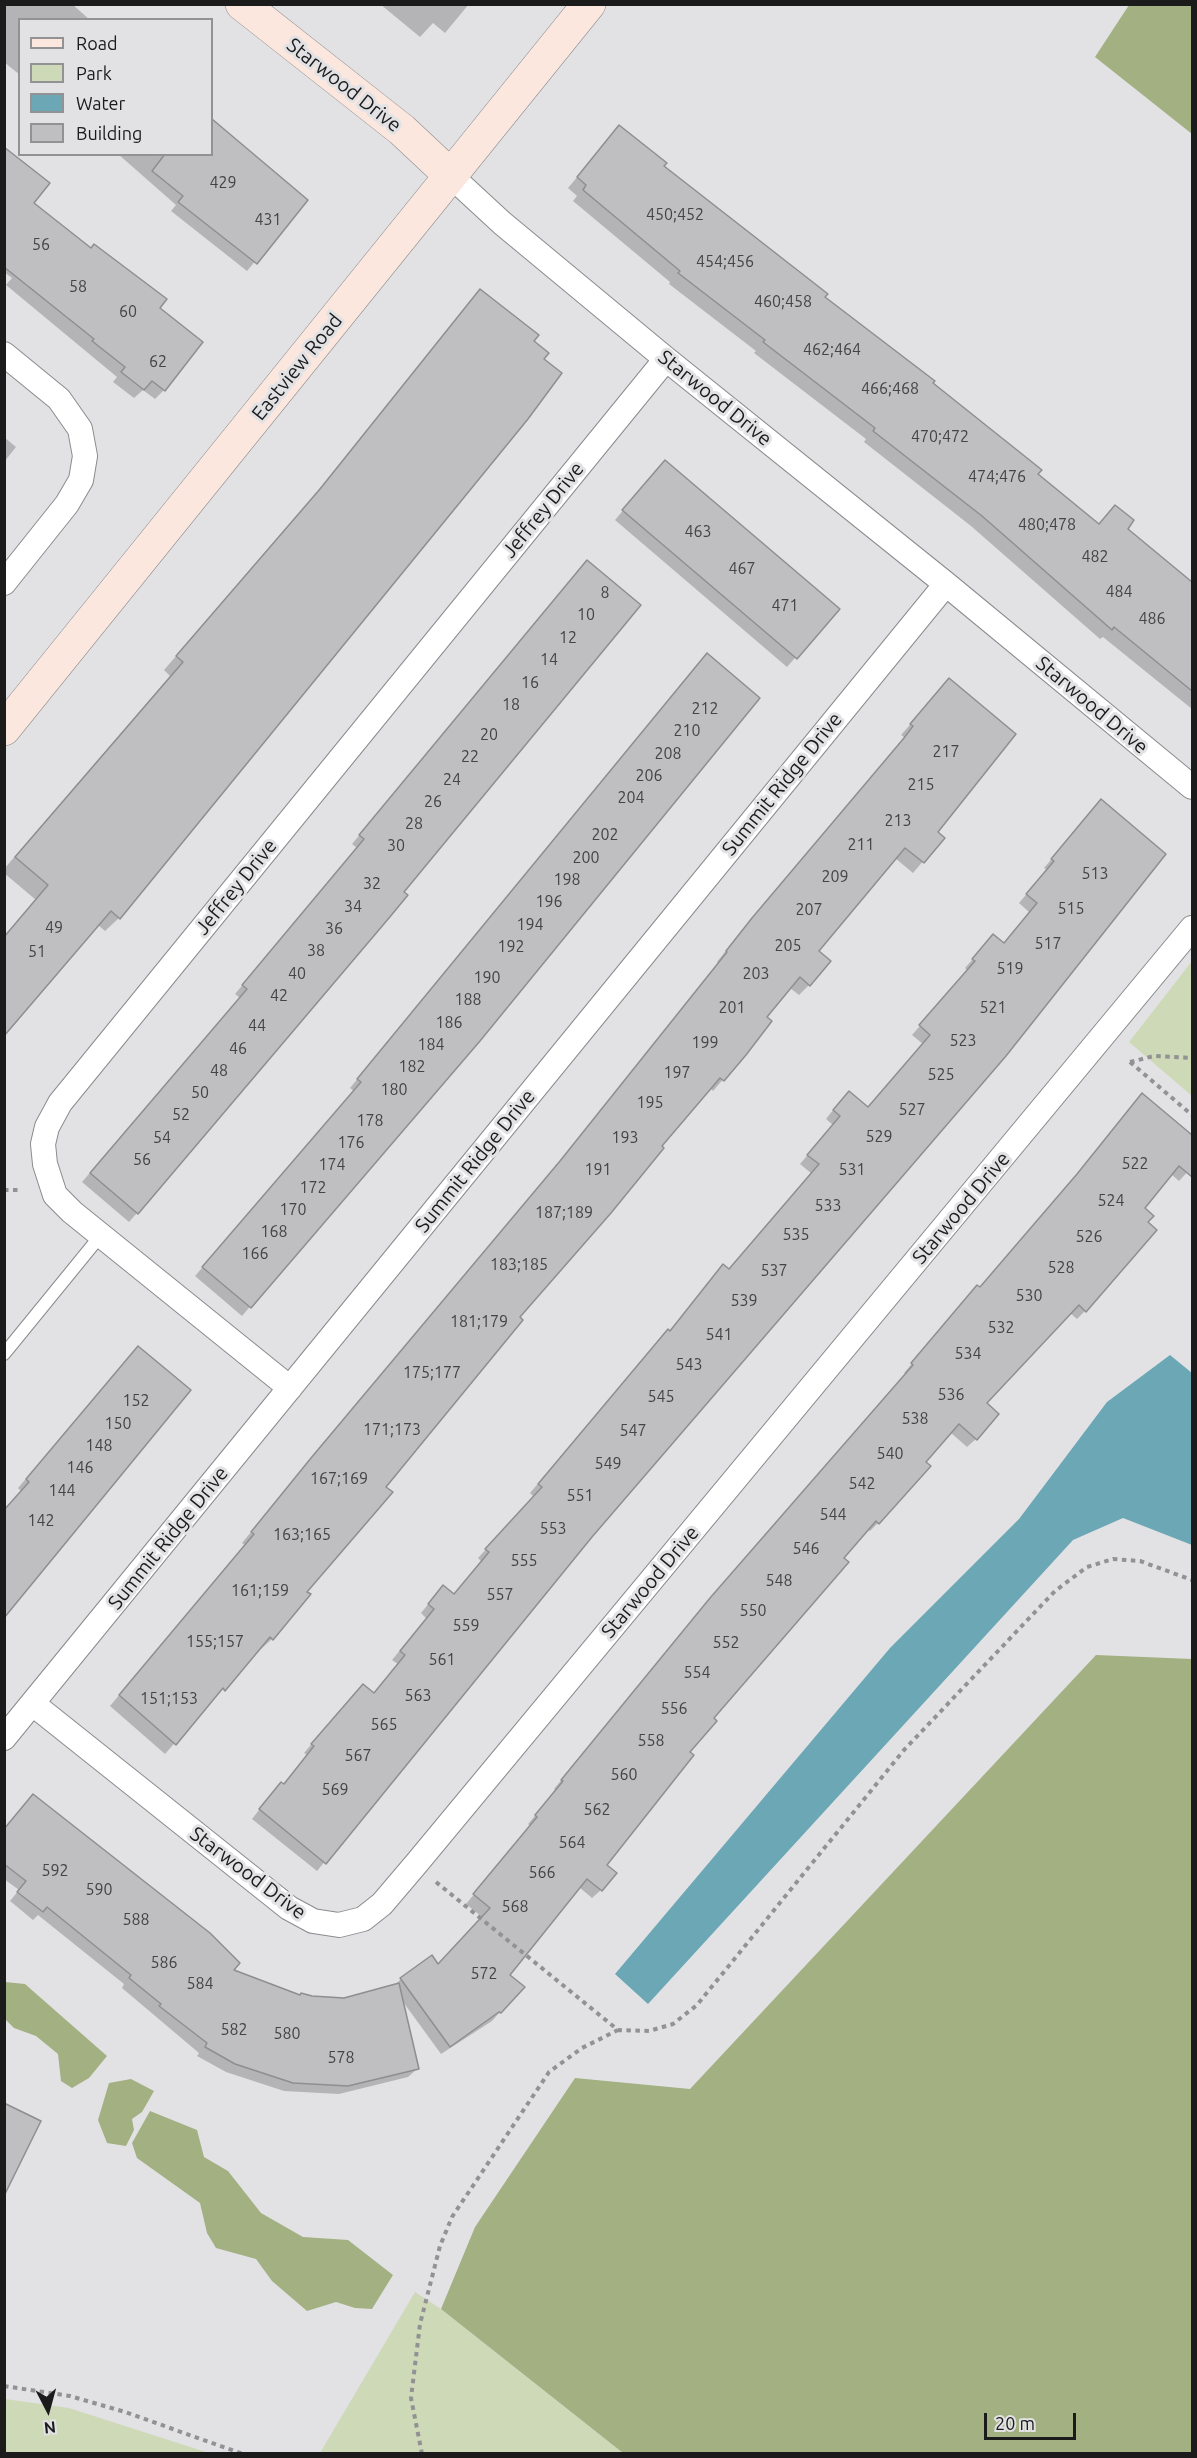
<!DOCTYPE html>
<style>
body{margin:0}
#map{position:relative;width:1197px;height:2458px;overflow:hidden;background:#e2e2e5;font-family:Ubuntu,sans-serif}
canvas{display:block}
.frame{position:absolute;inset:0;border:6px solid #1b1b1c;pointer-events:none}
.legend{position:absolute;left:18px;top:18px;width:195px;height:138px;box-sizing:border-box;background:#e2e2e5;border:2px solid #929295;margin:0;padding:8px 10px;list-style:none;font-size:18px;color:#1b1b1c}
.legend li{display:flex;align-items:center;gap:12px;height:30px}
.legend b{width:30px;border:2px solid #929295}
.north{position:absolute;left:18px;top:2380px;width:60px;height:60px;-webkit-text-stroke:4px #e2e2e5;paint-order:stroke;rotate:174deg;font-size:16px;font-weight:700;line-height:24px;text-align:center;color:#1b1b1c}
.north::after{content:'';display:block;margin:auto;width:21px;height:27px;background:#1b1b1c;clip-path:polygon(50% 0,100% 100%,50% 72%,0 100%)}
.scale{position:absolute;left:984px;top:2413px;width:92px;height:27px;box-sizing:border-box;border:3px solid #1b1b1c;border-top:0;padding-left:8px;font-size:18px;line-height:21px;white-space:nowrap;color:#1b1b1c;-webkit-text-stroke:4px #e2e2e5;paint-order:stroke}
</style>
<div id="map">
<canvas width="1197" height="2458"></canvas>
<div class="frame"></div>
<ul class="legend">
<li><b style="height:8px;background:#fce7de"></b>Road</li>
<li><b style="height:16px;background:#ced9b7"></b>Park</li>
<li><b style="height:16px;background:#6ba7b5"></b>Water</li>
<li><b style="height:16px;background:#bfbec0"></b>Building</li>
</ul>
<div class="north">N</div>
<div class="scale">20 m</div>
</div>
<script>
const context = document.querySelector('canvas').getContext('2d');
context.lineJoin = 'round';
function fill(path, color) { context.fillStyle = color; context.fill(path, 'evenodd'); }
const toPath = rows => new Path2D(rows.map(r => 'M' + r).join(''));
function stroke(path, color, width, dash) { context.strokeStyle = color; context.lineWidth = width; context.lineCap = dash ? 'butt' : 'round'; context.setLineDash(dash || []); context.stroke(path); }
function drawText(font, color, halo, rows, align = 'center') {
  context.font = font + ' Ubuntu,sans-serif'; context.lineWidth = 6; context.setLineDash([]); context.textBaseline = 'middle'; context.strokeStyle = halo; context.fillStyle = color; for (const [text, x, y, turn = 0] of rows) {
    context.save(); context.translate(x, y); context.rotate((+turn || 0) * Math.PI / 180); context.textAlign = isNaN(turn) ? turn : align; if (halo) context.strokeText(text, 0, 0); context.fillText(text, 0, 0); context.restore();
  }
}
const green = toPath([
 [1192,961,1192,1096,1129,1042],
 [415,2292,441,2309,623,2453,320,2453],
 [5,2399,69,2408,209,2453,5,2453]
]);
const forest = toPath([
 [1129,5,1192,5,1192,134,1095,57],
 [1096,1655,1192,1659,1192,2453,623,2453,441,2309,475,2227,575,2078,690,2089],
 [5,1982,25,1984,107,2056,89,2078,72,2088,61,2081,58,2054,36,2036,14,2028,5,2019],
 [131,2079,154,2091,142,2112,132,2119,134,2130,126,2146,107,2143,98,2120,109,2083],
 [150,2111,197,2130,204,2157,228,2171,261,2213,303,2237,348,2240,393,2275,372,2309,355,2308,336,2302,307,2311,272,2281,256,2259,216,2248,207,2233,200,2203,137,2158,132,2143]
]);
const water = toPath([
 [1170,1355,1192,1373,1192,1545,1123,1518,1073,1540,648,2004,615,1974,890,1648,1019,1519,1107,1402]
]);
const shadow = toPath([
 [4,4,72,4,90,20,20,20,20,75,4,62],
 [380,4,469,4,445,33,433,23,420,37],
 [212,119,306,200,247,271,171,211,176,205,118,154,212,154],
 [619,127,662,166,931,384,1098,526,1126,529,1192,583,1192,709,1103,637,1100,639,971,526,864,442,866,439,754,353,756,351,669,284,670,282,573,201,577,196,568,188],
 [4,162,32,203,158,308,164,390,155,399,143,390,134,398,113,382,117,377,6,285,12,278,4,272],
 [480,291,532,342,542,359,119,918,105,931,98,925,4,1033,4,936,36,900,4,873,4,869,170,676,164,670,307,504],
 [4,437,16,447,4,462],
 [656,471,838,609,787,667,615,520],
 [579,570,137,1213,129,1222,82,1182,240,998,235,994,357,848,352,844],
 [698,664,522,988,242,1316,195,1276,354,1091,350,1088],
 [949,680,935,832,943,838,913,873,895,858,817,951,809,985,799,995,790,988,765,1017,745,1054,713,1091,710,1088,518,1317,384,1487,305,1592,309,1594,272,1639,261,1649,259,1647,165,1754,110,1706,245,1545,242,1543,301,1471,550,1173,718,963,717,962,742,930,894,750,904,737,901,735],
 [1093,810,1164,854,591,1536,317,1871,252,1819,273,1792,283,1785,307,1755,304,1753,354,1694,373,1694,398,1664,392,1660,426,1618,421,1613,435,1596,453,1596,482,1562,478,1558,534,1497,530,1493,660,1339,669,1332,715,1275,728,1270,812,1174,800,1164,833,1125,826,1119,840,1101,867,1108,923,1044,912,1035,968,971,965,968,985,945,1003,944,1030,913,1019,903,1047,870,1044,868],
 [1142,1095,1192,1137,1192,1167,1179,1181,1171,1174,1143,1208,1085,1311,1077,1319,1070,1313,985,1403,997,1414,976,1439,967,1447,950,1432,878,1523,870,1531,867,1529,712,1718,605,1865,601,1890,592,1898,579,1887,508,1975,500,2012,492,2021,441,2054,401,1999,417,2069,408,2077,339,2094,284,2091,226,2072,197,2056,199,2053,122,1988,124,1984,38,1915,33,1920,10,1901,19,1890,4,1879,4,1829,231,1971,299,1997,344,2000,393,1987,401,1979,438,1966,482,1917,466,1904,530,1826,528,1824,556,1791,554,1789,702,1609,906,1374,904,1373,969,1295,979,1289,1069,1185],
 [138,1348,73,1530,75,1532,4,1617,21,1491,18,1488]
]);
const building = toPath([
 [212,119,308,200,257,264,178,202,183,196,152,171,165,154,212,154,212,119],
 [619,125,667,163,664,166,828,294,825,297,935,381,933,383,1042,470,1038,474,1099,524,1115,505,1134,520,1128,529,1192,582,1192,691,1114,627,1112,630,982,516,873,431,875,428,763,342,765,340,678,273,680,271,583,190,586,185,577,177,619,125],
 [4,147,50,183,34,203,91,248,94,244,167,299,160,308,203,342,165,391,152,381,144,390,121,372,125,367,92,341,94,339,4,267,4,147],
 [480,289,539,335,534,341,549,353,544,359,562,373,528,419,120,919,111,911,4,1036,4,937,48,885,15,857,183,662,176,656,320,489,480,289],
 [665,460,840,609,797,659,622,510,665,460],
 [587,560,641,605,404,892,408,895,389,918,138,1214,90,1173,247,989,242,985,364,839,359,835,587,560],
 [707,653,760,698,480,1041,251,1308,202,1267,361,1082,357,1079,707,653],
 [949,678,1016,734,938,832,945,838,924,863,905,848,819,951,831,961,810,986,800,977,767,1017,772,1021,746,1055,724,1081,720,1078,662,1146,664,1148,611,1213,520,1317,523,1320,386,1487,393,1492,307,1592,311,1594,273,1640,270,1637,225,1691,223,1688,176,1745,119,1695,254,1534,251,1532,311,1458,560,1161,727,952,726,951,752,918,904,738,913,726,910,724,949,678],
 [1101,799,1166,854,1006,1056,592,1537,326,1864,259,1809,281,1782,284,1784,314,1746,311,1744,363,1684,374,1693,405,1655,400,1651,434,1609,428,1604,443,1585,454,1594,489,1552,485,1549,542,1487,538,1484,668,1329,670,1331,723,1264,729,1269,819,1164,807,1155,840,1116,833,1110,849,1091,868,1107,930,1035,919,1025,975,961,972,959,993,934,1004,943,1037,903,1026,894,1054,861,1051,859,1101,799],
 [1142,1093,1192,1135,1192,1177,1179,1166,1145,1208,1154,1216,1148,1222,1157,1230,1086,1312,1079,1305,987,1403,999,1414,977,1440,959,1424,926,1462,931,1466,879,1524,876,1521,844,1558,849,1562,714,1718,717,1721,690,1752,694,1755,607,1865,617,1873,602,1891,587,1879,510,1975,525,1987,501,2013,499,2012,450,2047,400,1978,432,1955,438,1964,490,1908,473,1894,537,1817,535,1815,563,1781,561,1780,710,1598,913,1365,911,1363,977,1285,980,1287,1077,1174,1142,1093],
 [138,1346,191,1390,4,1618,4,1510,29,1482,26,1479,138,1346],
 [33,1794,210,1933,240,1963,234,1970,300,1995,301,1993,312,1996,344,1998,399,1983,419,2069,348,2086,293,2083,235,2064,205,2047,207,2043,159,2006,161,2004,129,1978,131,1975,47,1907,43,1912,17,1892,26,1881,4,1864,4,1829,33,1794],
 [4,2103,41,2121,4,2196,4,2103]
]);
const path = toPath([
 [1130,1062,1192,1115],
 [1130,1062,1154,1056,1192,1058],
 [4,1190,20,1190],
 [436,1882,618,2030,649,2031,673,2024,697,2005,904,1750,1055,1591,1087,1567,1113,1559,1140,1561,1192,1580],
 [4,2386,70,2396,125,2412,243,2454],
 [422,2454,411,2398,420,2324,440,2246,452,2217,549,2072,582,2048,618,2030]
]);
const lane = toPath([
 [4,1354,101,1235]
]);
const street = toPath([
 [450,175,502,223,666,359,946,584,1192,787],
 [4,354,59,399,80,429,85,456,81,480,67,504,4,583],
 [290,1388,72,1212,55,1195,45,1164,43,1144,47,1127,60,1103,666,359],
 [33,1704,289,1908,313,1921,339,1925,363,1919,382,1904,416,1864,1192,928],
 [4,1738,946,584]
]);
const secondary = toPath([
 [242,4,402,130,450,175],
 [4,729,589,4]
]);
const numberNames = [
 ["429",223,183],
 ["450;452",675,215],
 ["431",268,220],
 ["56",41,245],
 ["454;456",725,262],
 ["58",78,287],
 ["460;458",783,302],
 ["60",128,312],
 ["462;464",832,350],
 ["62",158,362],
 ["466;468",890,389],
 ["470;472",940,437],
 ["474;476",997,477],
 ["480;478",1047,525],
 ["463",698,532],
 ["482",1095,557],
 ["467",742,569],
 ["484",1119,592],
 ["8",605,593],
 ["471",785,606],
 ["10",586,615],
 ["486",1152,619],
 ["12",568,638],
 ["14",549,660],
 ["16",530,683],
 ["18",511,705],
 ["212",705,709],
 ["210",687,731],
 ["20",489,735],
 ["217",946,752],
 ["208",668,754],
 ["22",470,757],
 ["206",649,776],
 ["24",452,780],
 ["215",921,785],
 ["204",631,798],
 ["26",433,802],
 ["213",898,821],
 ["28",414,824],
 ["202",605,835],
 ["211",861,845],
 ["30",396,846],
 ["200",586,858],
 ["513",1095,874],
 ["209",835,877],
 ["198",567,880],
 ["32",372,884],
 ["196",549,902],
 ["34",353,907],
 ["515",1071,909],
 ["207",809,910],
 ["194",530,925],
 ["49",54,928],
 ["36",334,929],
 ["517",1048,944],
 ["205",788,946],
 ["192",511,947],
 ["38",316,951],
 ["51",37,952],
 ["519",1010,969],
 ["40",297,974],
 ["203",756,974],
 ["190",487,978],
 ["42",279,996],
 ["188",468,1000],
 ["201",732,1008],
 ["521",993,1008],
 ["186",449,1023],
 ["44",257,1026],
 ["523",963,1041],
 ["199",705,1043],
 ["184",431,1045],
 ["46",238,1049],
 ["182",412,1067],
 ["48",219,1071],
 ["197",677,1073],
 ["525",941,1075],
 ["180",394,1090],
 ["50",200,1093],
 ["195",650,1103],
 ["527",912,1110],
 ["52",181,1115],
 ["178",370,1121],
 ["529",879,1137],
 ["54",162,1138],
 ["193",625,1138],
 ["176",351,1143],
 ["56",142,1160],
 ["522",1135,1164],
 ["174",332,1165],
 ["191",598,1170],
 ["531",852,1170],
 ["172",313,1188],
 ["524",1111,1201],
 ["533",828,1206],
 ["170",293,1210],
 ["187;189",564,1213],
 ["168",274,1232],
 ["535",796,1235],
 ["526",1089,1237],
 ["166",255,1254],
 ["183;185",519,1265],
 ["528",1061,1268],
 ["537",774,1271],
 ["530",1029,1296],
 ["539",744,1301],
 ["181;179",479,1322],
 ["532",1001,1328],
 ["541",719,1335],
 ["534",968,1354],
 ["543",689,1365],
 ["175;177",432,1373],
 ["536",951,1395],
 ["545",661,1397],
 ["152",136,1401],
 ["538",915,1419],
 ["150",118,1424],
 ["171;173",392,1430],
 ["547",633,1431],
 ["148",99,1446],
 ["540",890,1454],
 ["549",608,1464],
 ["146",80,1468],
 ["167;169",339,1479],
 ["542",862,1484],
 ["144",62,1491],
 ["551",580,1496],
 ["544",833,1515],
 ["142",41,1521],
 ["553",553,1529],
 ["163;165",302,1535],
 ["546",806,1549],
 ["555",524,1561],
 ["548",779,1581],
 ["161;159",260,1591],
 ["557",500,1595],
 ["550",753,1611],
 ["559",466,1626],
 ["155;157",215,1642],
 ["552",726,1643],
 ["561",442,1660],
 ["554",697,1673],
 ["563",418,1696],
 ["151;153",169,1699],
 ["556",674,1709],
 ["565",384,1725],
 ["558",651,1741],
 ["567",358,1756],
 ["560",624,1775],
 ["569",335,1790],
 ["562",597,1810],
 ["564",572,1843],
 ["592",55,1871],
 ["566",542,1873],
 ["590",99,1890],
 ["568",515,1907],
 ["588",136,1920],
 ["586",164,1963],
 ["572",484,1974],
 ["584",200,1984],
 ["582",234,2030],
 ["580",287,2034],
 ["578",341,2058]
];
const streetNames = [
 ["Starwood Drive",344,85,38],
 ["Eastview Road",297,367,-51],
 ["Starwood Drive",715,398,39],
 ["Jeffrey Drive",543,510,-51],
 ["Starwood Drive",1092,705,40],
 ["Summit Ridge Drive",782,784,-51],
 ["Jeffrey Drive",236,887,-51],
 ["Summit Ridge Drive",475,1161,-51],
 ["Starwood Drive",961,1208,-50],
 ["Summit Ridge Drive",168,1538,-51],
 ["Starwood Drive",650,1582,-50],
 ["Starwood Drive",248,1873,37]
];
fill(green, '#ced9b7');
fill(forest, '#a2b082');
fill(water, '#6ba7b5');
fill(shadow, '#0003');
fill(building, '#bfbec0');
stroke(building, '#8e8d90', 1.5);
stroke(lane, '#8a8b8d', 14);
stroke(street, '#8a8b8d', 26);
stroke(secondary, '#8a8b8d', 34);
stroke(path, '#929294', 4, [4.5, 4.5]);
stroke(lane, '#fff', 12);
stroke(street, '#fff', 24);
stroke(secondary, '#fce7de', 33);
drawText('16px', '#444445', null, numberNames);
drawText('20px', '#1b1b1c', '#e2e2e5', streetNames);
</script>
